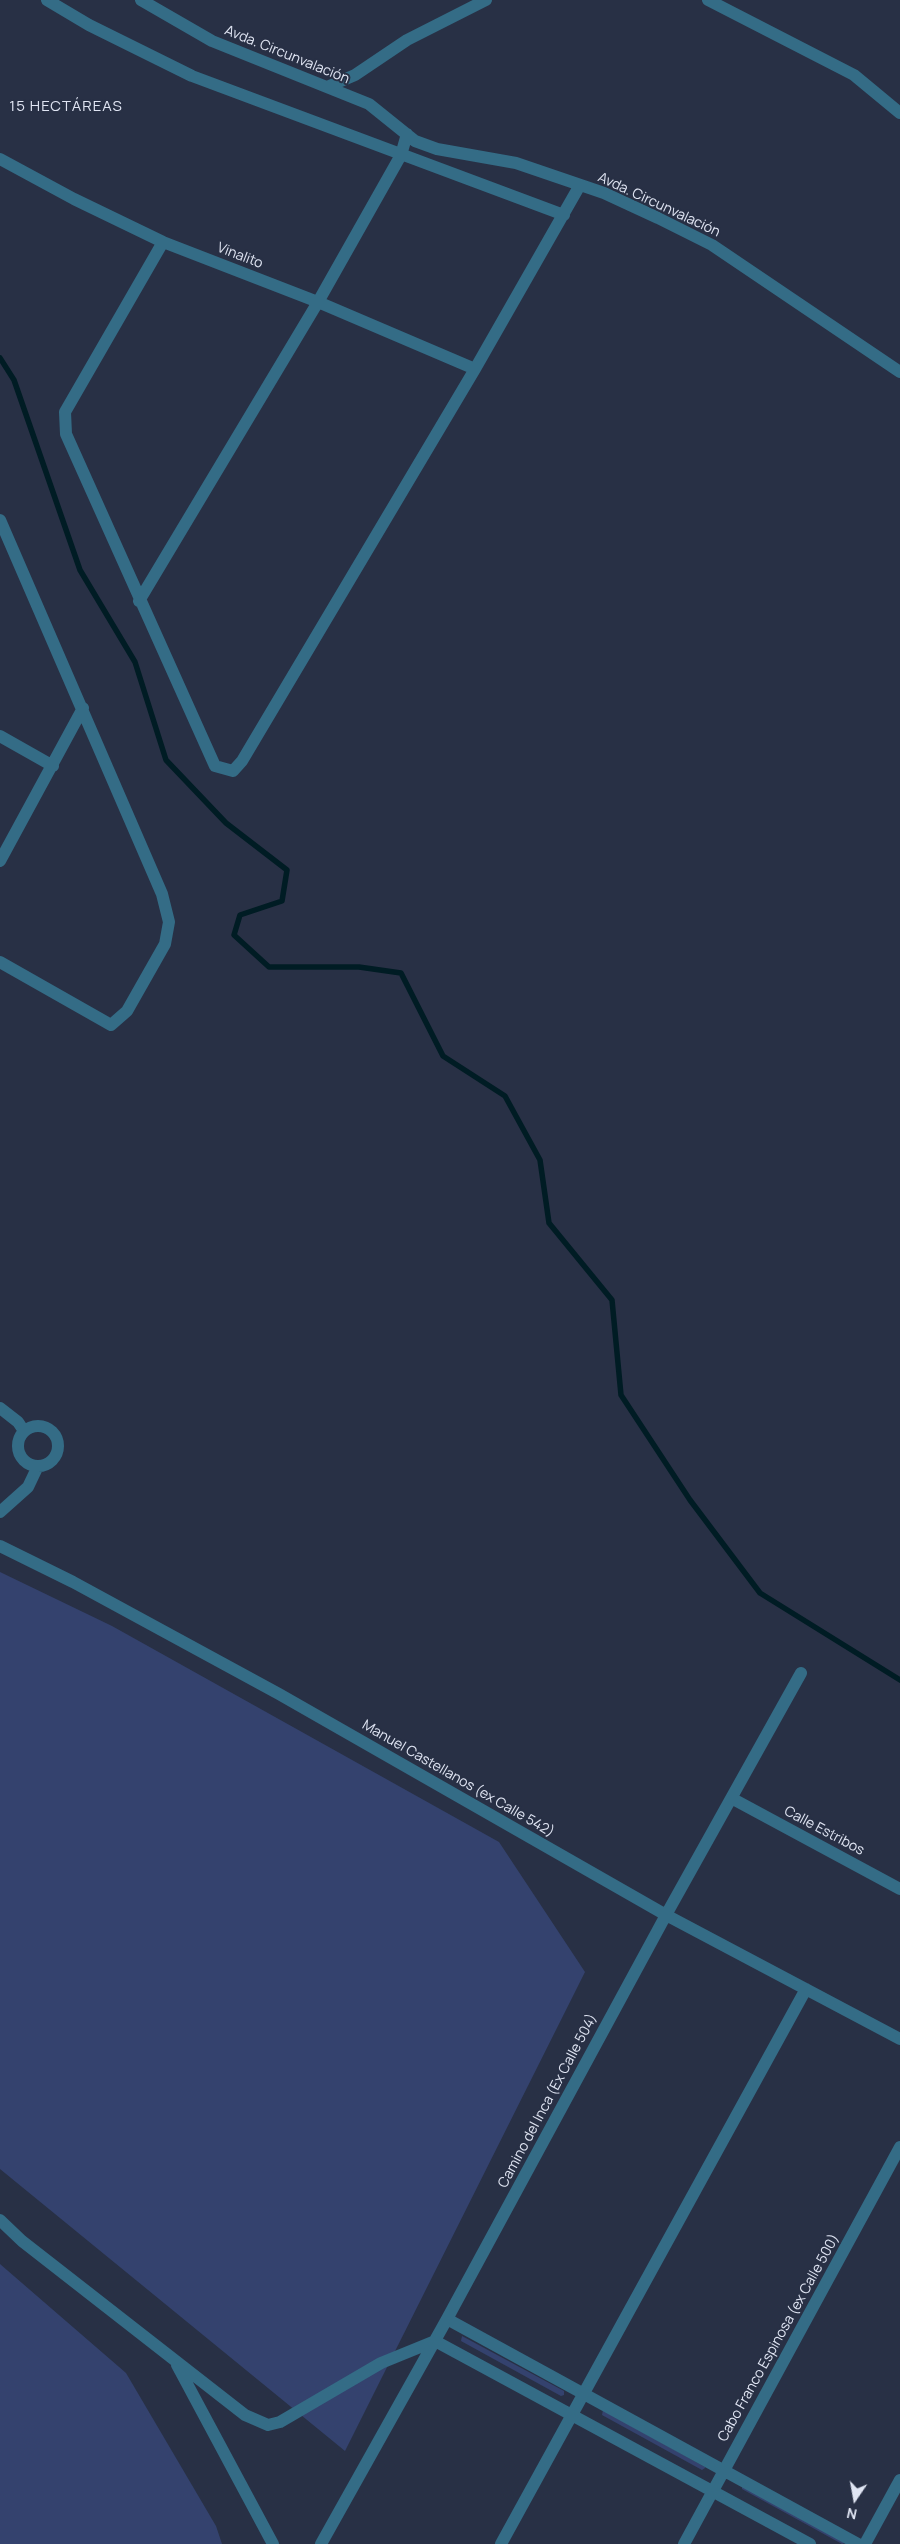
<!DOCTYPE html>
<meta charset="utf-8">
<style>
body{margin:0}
#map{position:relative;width:900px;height:2544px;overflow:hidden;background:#283045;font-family:Manrope,sans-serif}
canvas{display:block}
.north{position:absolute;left:830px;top:2474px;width:50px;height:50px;-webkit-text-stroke:4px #283045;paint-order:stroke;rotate:192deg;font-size:14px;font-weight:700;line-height:20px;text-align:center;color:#e0e5f3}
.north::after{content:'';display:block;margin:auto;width:18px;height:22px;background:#e0e5f3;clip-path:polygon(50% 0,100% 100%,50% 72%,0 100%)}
</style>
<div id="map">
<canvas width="900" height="2544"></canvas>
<div class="north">N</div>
</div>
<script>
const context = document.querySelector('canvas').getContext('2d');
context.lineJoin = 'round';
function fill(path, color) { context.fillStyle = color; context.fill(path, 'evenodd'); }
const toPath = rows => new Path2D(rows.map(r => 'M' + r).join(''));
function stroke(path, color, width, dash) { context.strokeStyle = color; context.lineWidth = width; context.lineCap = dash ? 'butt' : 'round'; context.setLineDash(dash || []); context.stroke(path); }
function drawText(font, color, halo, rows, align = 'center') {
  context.font = font + ' Manrope,sans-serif'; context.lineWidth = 4; context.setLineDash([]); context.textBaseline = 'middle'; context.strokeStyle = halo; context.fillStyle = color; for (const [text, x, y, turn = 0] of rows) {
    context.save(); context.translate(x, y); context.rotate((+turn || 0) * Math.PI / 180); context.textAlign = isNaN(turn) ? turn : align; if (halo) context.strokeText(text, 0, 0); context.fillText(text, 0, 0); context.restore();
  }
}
const green = toPath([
 [0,1572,112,1626,499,1842,585,1972,345,2451,0,2169],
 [0,2264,126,2373,216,2526,222,2544,0,2544],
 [462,2336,564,2391,564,2395,561,2396,461,2341],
 [603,2410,705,2467,705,2468,702,2470,602,2415],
 [742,2486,845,2543,842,2544,742,2489]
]);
const stream = toPath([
 [0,358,14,380,80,570,135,662,166,760,226,823,287,870,282,901,240,915,234,935,269,967,359,967,401,973,443,1056,505,1096,540,1160,549,1223,612,1300,621,1395,690,1500,760,1593,900,1680]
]);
const minor = toPath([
 [47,0,89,25,192,76,564,215],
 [141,0,212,41,369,104,415,141,437,149,516,163,604,193,658,218,712,245,900,372],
 [708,0,854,75,900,113],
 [327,87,355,75,407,40,486,0],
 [0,159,74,199,163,242,318,302,475,369],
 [163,242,65,412,66,434,215,766,233,771,242,761,475,369,580,185],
 [0,520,162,894,169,922,165,944,127,1011,111,1025,0,962],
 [139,601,318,302,401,155,407,134],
 [0,736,53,766],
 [0,861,83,708],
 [0,1408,18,1422,24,1431],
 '18 1446a20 20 0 1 1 40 0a20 20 0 1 1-40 0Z',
 [0,1512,28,1487,38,1466],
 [0,1546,73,1582,279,1694,666,1915,900,2039],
 [733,1799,900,1889],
 [0,2220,22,2241,245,2415,268,2425,280,2422,381,2363,435,2341,810,2544],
 [447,2319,858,2544],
 [177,2365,273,2544],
 [321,2544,447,2319,666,1915,801,1673],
 [501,2544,806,1989],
 [684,2544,900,2147],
 [865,2544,900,2480]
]);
const streetNames = [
 ["Avda. Circunvalación",287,55,22],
 ["Avda. Circunvalación",659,205,25],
 ["Vinalito",240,256,21],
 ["Manuel Castellanos (ex Calle 542)",458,1779,30],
 ["Calle Estribos",824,1831,28],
 ["Camino del Inca (Ex Calle 504)",548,2101,-62],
 ["Cabo Franco Espinosa (ex Calle 500)",779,2338,-61]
];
const neighbourhoodNames = [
 ["15 HECTÁREAS",66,107]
];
fill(green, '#34426e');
stroke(stream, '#001c24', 5.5);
stroke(minor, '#346c86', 12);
drawText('14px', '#e0e5f3', '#283045', streetNames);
context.letterSpacing = '1px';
drawText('15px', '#e0e5f3', '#283045', neighbourhoodNames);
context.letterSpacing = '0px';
</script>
